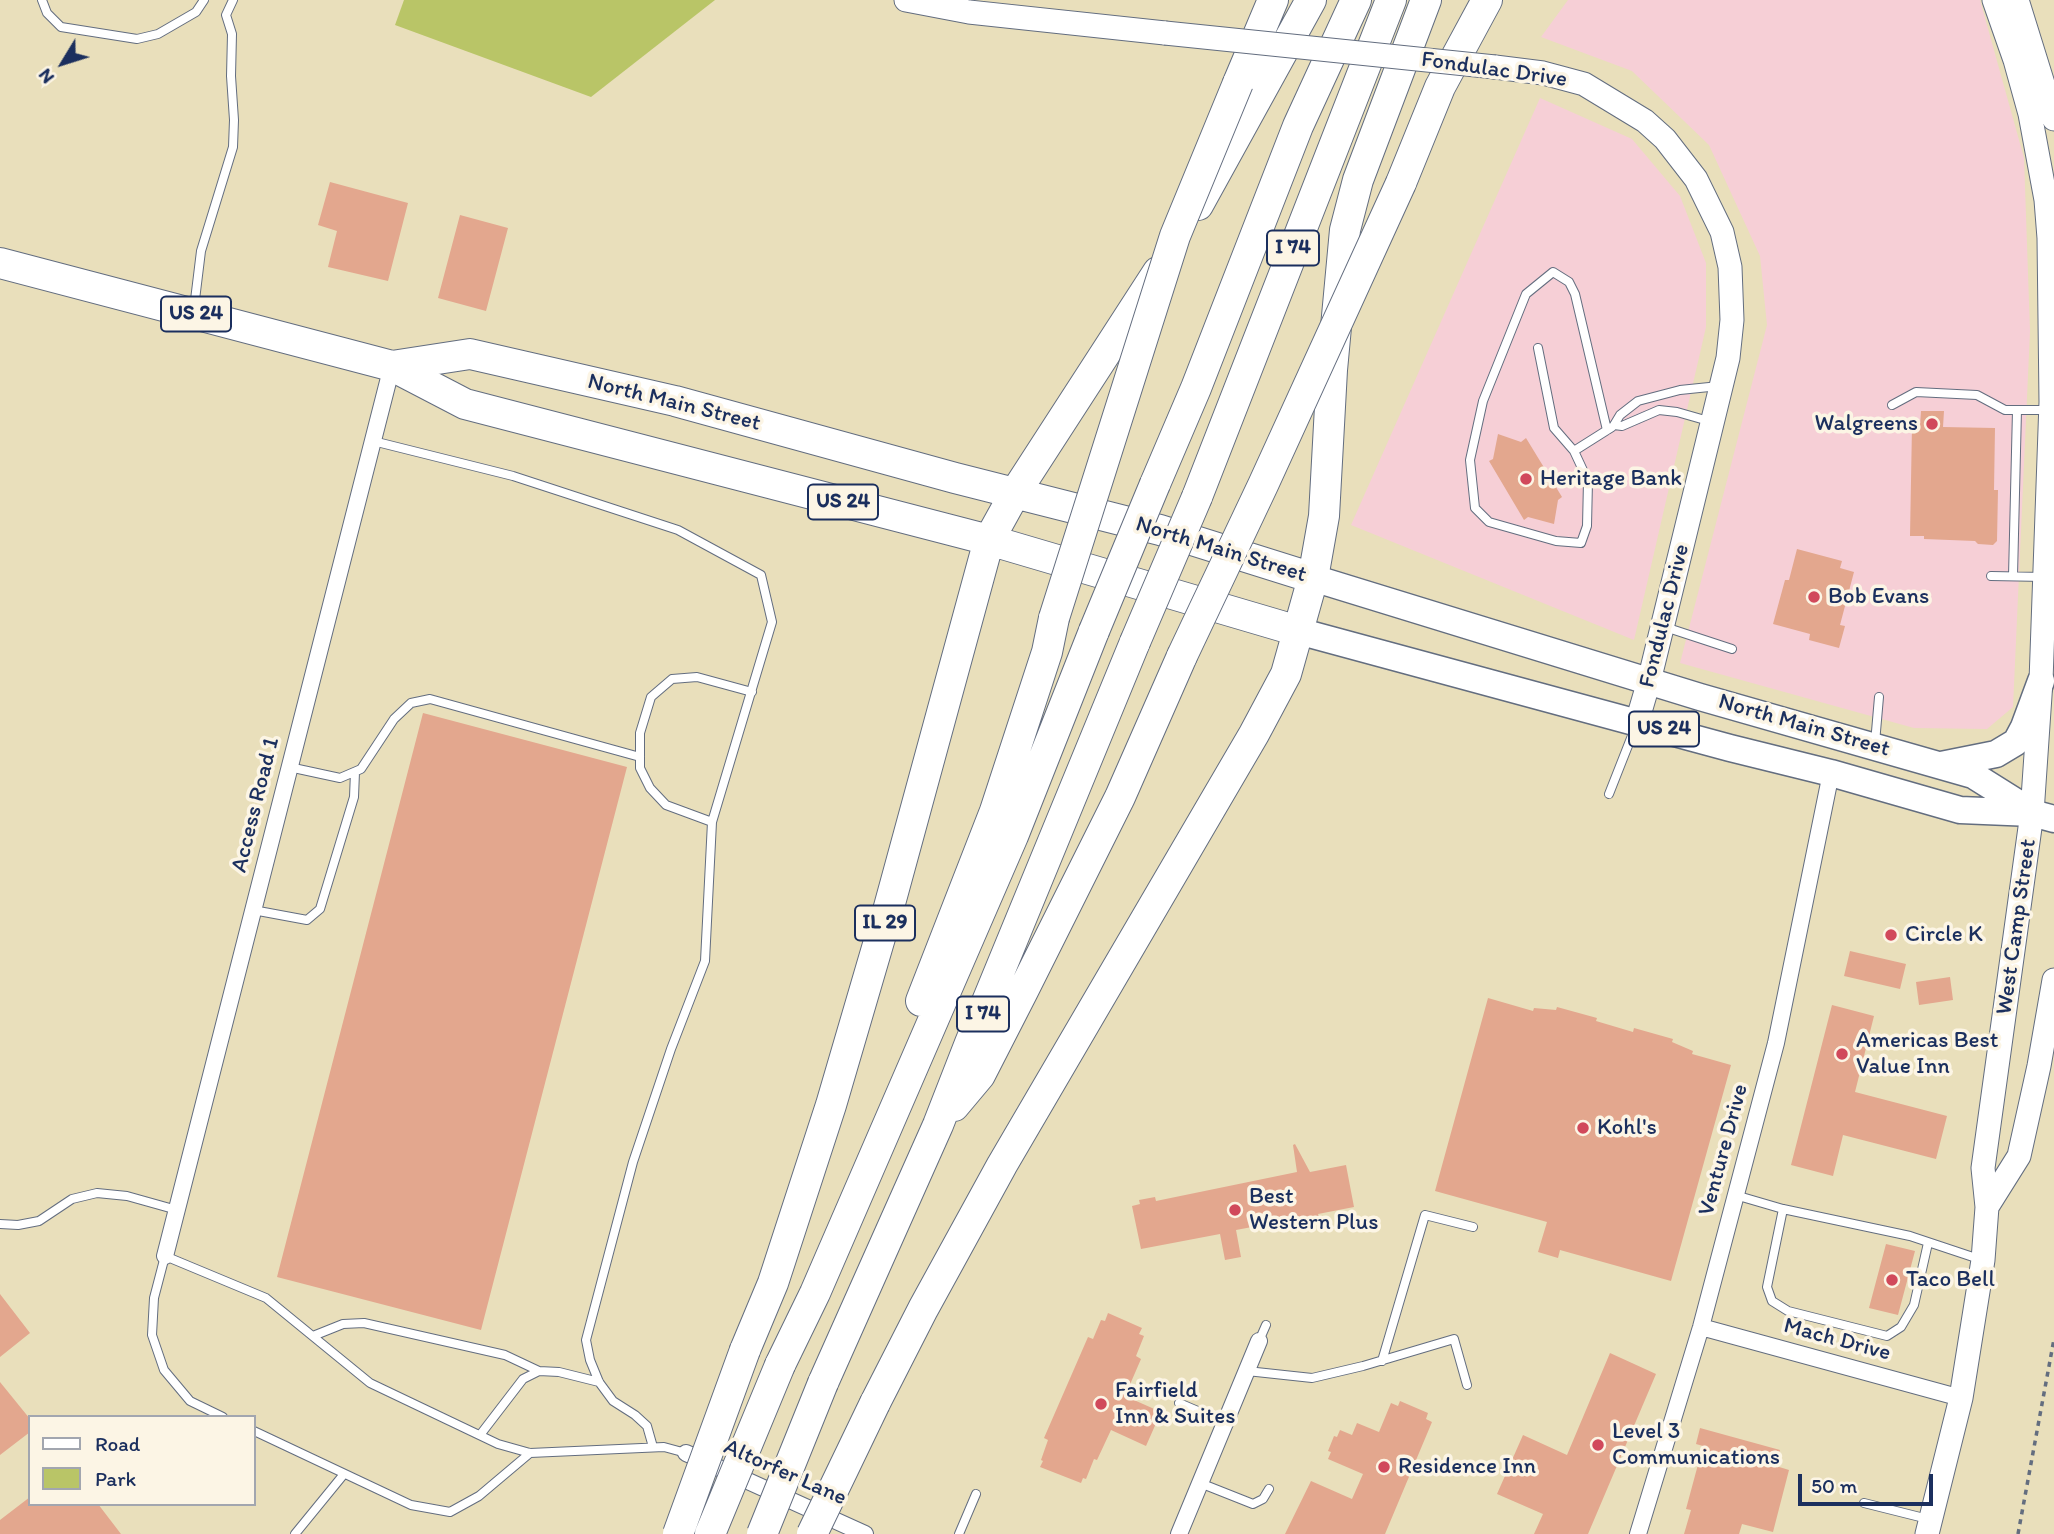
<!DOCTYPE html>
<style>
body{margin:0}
#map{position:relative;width:2054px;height:1534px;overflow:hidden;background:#e9dfbb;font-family:Itim,sans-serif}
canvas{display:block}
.legend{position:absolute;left:28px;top:1415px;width:228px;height:91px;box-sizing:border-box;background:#fcf5e5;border:2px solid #a2a6af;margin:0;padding:9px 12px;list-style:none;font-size:21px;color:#1b2f5e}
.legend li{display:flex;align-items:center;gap:14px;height:35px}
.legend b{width:35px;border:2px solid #a2a6af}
.north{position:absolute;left:28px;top:28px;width:70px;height:70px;-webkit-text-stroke:5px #fcf5e5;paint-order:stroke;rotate:232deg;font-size:19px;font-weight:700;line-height:28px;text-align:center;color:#1b2f5e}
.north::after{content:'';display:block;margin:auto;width:24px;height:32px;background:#1b2f5e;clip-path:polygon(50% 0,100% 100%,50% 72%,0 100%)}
.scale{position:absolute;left:1798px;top:1474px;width:135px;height:32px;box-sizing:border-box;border:4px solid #1b2f5e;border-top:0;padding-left:9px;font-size:21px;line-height:24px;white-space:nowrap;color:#1b2f5e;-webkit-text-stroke:5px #fcf5e5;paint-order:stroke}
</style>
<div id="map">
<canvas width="2054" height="1534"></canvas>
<ul class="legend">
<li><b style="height:9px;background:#fff"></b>Road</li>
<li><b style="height:19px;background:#b9c567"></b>Park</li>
</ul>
<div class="north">N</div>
<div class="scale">50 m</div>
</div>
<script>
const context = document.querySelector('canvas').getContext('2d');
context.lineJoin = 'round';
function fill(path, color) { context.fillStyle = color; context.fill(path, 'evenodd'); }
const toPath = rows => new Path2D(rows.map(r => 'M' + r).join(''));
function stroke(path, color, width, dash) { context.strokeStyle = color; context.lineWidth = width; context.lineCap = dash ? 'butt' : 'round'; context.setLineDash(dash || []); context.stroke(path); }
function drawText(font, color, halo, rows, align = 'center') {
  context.font = font + ' Itim,sans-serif'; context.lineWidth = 7; context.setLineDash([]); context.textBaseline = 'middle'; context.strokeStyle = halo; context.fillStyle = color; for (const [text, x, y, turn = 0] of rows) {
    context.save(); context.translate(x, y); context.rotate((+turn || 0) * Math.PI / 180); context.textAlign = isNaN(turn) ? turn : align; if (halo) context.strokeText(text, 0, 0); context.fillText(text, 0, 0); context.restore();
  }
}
const built = toPath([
 [1568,0,1980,0,2024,158,2030,331,2013,707,1987,729,1914,728,1680,663,1767,325,1760,256,1709,145,1632,71,1541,37],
 [1540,98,1632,139,1680,196,1706,263,1706,327,1634,640,1351,525]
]);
const green = toPath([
 [404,0,715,0,591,97,395,25]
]);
const building = toPath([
 [330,182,408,203,388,281,328,267,337,231,318,225],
 [460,215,508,228,486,311,438,298],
 [1921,411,1944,411,1943,427,1995,428,1994,490,1998,490,1997,541,1993,545,1978,544,1975,541,1924,539,1924,536,1910,536,1912,426,1920,426],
 [1498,434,1521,442,1526,438,1562,497,1558,500,1554,524,1528,517,1524,520,1489,461,1493,459],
 [1797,549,1842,561,1840,568,1854,572,1840,625,1845,626,1839,648,1809,640,1810,634,1773,624,1785,580,1789,580],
 [423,713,627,767,481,1330,277,1277],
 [1850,951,1906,964,1900,989,1844,976],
 [1950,977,1953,1000,1919,1005,1916,982],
 [1488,998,1533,1011,1534,1008,1556,1010,1557,1007,1597,1018,1596,1021,1633,1032,1634,1028,1673,1039,1672,1042,1693,1051,1692,1054,1731,1065,1671,1281,1560,1250,1558,1258,1538,1252,1547,1222,1435,1191],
 [1832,1005,1874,1016,1855,1092,1947,1116,1936,1159,1843,1135,1833,1176,1791,1165],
 [1295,1144,1310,1172,1346,1165,1354,1207,1318,1214,1319,1217,1295,1222,1295,1219,1236,1230,1241,1257,1225,1260,1220,1234,1141,1249,1132,1206,1140,1204,1139,1200,1155,1197,1156,1201,1297,1172,1293,1145],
 [1886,1244,1915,1251,1898,1315,1869,1308],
 [0,1294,30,1333,0,1357],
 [1108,1313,1142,1328,1139,1334,1144,1336,1136,1356,1141,1359,1125,1396,1161,1412,1146,1446,1111,1430,1097,1460,1094,1459,1086,1479,1083,1478,1081,1483,1040,1467,1043,1461,1041,1460,1048,1440,1044,1438,1088,1337,1093,1339,1101,1320,1105,1321],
 [1610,1353,1656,1374,1588,1534,1534,1534,1543,1514,1497,1494,1523,1435,1567,1455],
 [0,1382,30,1419,30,1432,0,1455],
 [1400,1401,1428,1413,1426,1419,1432,1422,1385,1534,1285,1534,1311,1481,1352,1499,1363,1474,1328,1459,1331,1452,1328,1451,1334,1436,1337,1437,1340,1430,1352,1435,1357,1423,1379,1432,1391,1403,1398,1406],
 [1700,1428,1780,1450,1776,1466,1789,1470,1773,1532,1742,1524,1739,1534,1684,1534,1691,1510,1686,1509,1703,1446,1696,1444],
 [30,1497,30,1504,98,1504,121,1534,0,1534,0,1520]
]);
const path = toPath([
 [2018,1534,2054,1339]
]);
const lane = toPath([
 [42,0,47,13,61,27,137,39,158,34,196,12,204,0],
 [194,308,201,251,233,147,234,120,231,76,232,34,226,15,233,0],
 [1538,348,1554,428,1574,451,1612,427],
 [1892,405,1916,392,1977,395,2005,410,2050,410],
 [1712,422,1677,412,1659,410,1622,426,1614,425,1620,415,1638,401,1680,390,1719,386],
 [373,441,513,476,678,530,761,575,772,622,712,822,705,961,671,1049,633,1162,586,1340,590,1360,599,1382,613,1401,635,1415,647,1426,653,1447],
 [1574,451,1588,481,1587,526,1581,543,1556,541,1489,522,1475,508,1470,460,1483,401,1526,294,1553,272,1569,282,1575,294,1607,430],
 [1991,576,2044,577],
 [2013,576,2017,410],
 [1665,627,1732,649],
 [1875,743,1879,697],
 [289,767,340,778,361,769,394,719,411,703,430,699,640,757],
 [1609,794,1635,728],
 [712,822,666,805,650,788,640,768,640,733,651,697,672,679,697,677,752,692],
 [253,910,307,920,320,909,354,797,355,772],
 [1735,1195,1783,1209,1910,1236,1982,1260],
 [1783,1209,1767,1287,1772,1301,1788,1311,1887,1336,1901,1327,1914,1305,1928,1243],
 [0,1224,18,1225,39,1221,72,1199,97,1193,127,1196,177,1210],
 [313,1336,343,1324,364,1323,505,1355,539,1371],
 [1259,1341,1266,1325],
 [1382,1361,1425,1215,1473,1227],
 [1247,1371,1312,1378,1363,1366,1454,1339,1467,1385],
 [1179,1403,1226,1423],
 [223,1417,190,1401,164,1370,152,1335,154,1298,165,1256,266,1298,370,1383,498,1444,530,1453,664,1447,686,1453],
 [254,1431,411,1505,450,1512,479,1496,530,1453],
 [480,1435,523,1379,539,1371,559,1372,599,1382],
 [1200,1483,1253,1504,1263,1499,1269,1489],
 [1864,1503,1928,1519],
 [295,1534,344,1474],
 [959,1534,976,1494]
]);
const street = toPath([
 [165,1256,392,366],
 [1701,1327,1961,1398],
 [686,1453,865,1534],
 [1179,1534,1259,1341],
 [1638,1534,1701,1327,1776,1043,1831,773]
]);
const secondary = toPath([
 [906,0,969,12,1165,33],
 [2017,0,2054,119],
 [1495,67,1543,73,1584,84,1645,121,1665,139,1696,179,1722,232,1730,267,1732,320,1728,358,1649,681,1637,722],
 [1987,1207,2019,1156,2039,1066,2054,980],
 [1927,1534,1961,1398,1983,1260,1987,1207,1983,1168,2032,813,2041,681,2051,402,2049,238,2046,200,2030,114,2015,60,1994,0]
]);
const primary = toPath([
 [1313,578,1700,697,1973,775,2032,812],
 [1298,631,1730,748,1831,773,1960,810,2032,813,2054,819],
 [1941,765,1996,754,2016,742,2024,727,2041,681]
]);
const highway = toPath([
 [1238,83,1273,0],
 [1401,183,1440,87,1487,0],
 [1198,205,1311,0],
 [0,263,392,366,465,404,989,540,1298,631],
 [392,366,470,354,675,401,955,478,1160,530,1313,578],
 [1155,484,1196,388,1298,126,1356,0],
 [1197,497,1391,0],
 [921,1001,995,811,1047,652,1054,618],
 [954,1106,980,1075,1023,991,1120,797,1182,656],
 [745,1350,773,1283,831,1105,889,907,989,540,1015,493,1158,272],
 [780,1365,815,1293,1013,836,1094,631],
 [823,1383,938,1125,970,1043,1135,642],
 [875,1403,923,1309,1002,1165,1254,734,1286,674,1313,578,1324,516,1332,370,1345,230,1358,180,1426,0]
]);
const secondaryBridge = toPath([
 [1165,33,1495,67]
]);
const highwayBridge = toPath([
 [1054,618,1175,236,1238,83],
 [1094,631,1155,484],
 [1135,642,1197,497],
 [1182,656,1263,485,1401,183],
 [678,1534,745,1350],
 [710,1534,780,1365],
 [762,1534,823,1383],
 [812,1534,875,1403]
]);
const markers = [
 [1932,424,7,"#d1495b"],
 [1526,479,7,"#d1495b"],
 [1814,597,7,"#d1495b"],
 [1891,935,7,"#d1495b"],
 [1842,1054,7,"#d1495b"],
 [1583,1128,7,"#d1495b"],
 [1235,1210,7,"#d1495b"],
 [1892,1280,7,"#d1495b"],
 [1101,1404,7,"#d1495b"],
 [1598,1445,7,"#d1495b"],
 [1384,1467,7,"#d1495b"]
];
const shields = [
 [1293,248,52],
 [196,314,70],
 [843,502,70],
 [1664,729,70],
 [885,923,60],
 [983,1014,52]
];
const shieldNames = [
 ["I 74",1293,248],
 ["US 24",196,314],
 ["US 24",843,502],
 ["US 24",1664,729],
 ["IL 29",885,923],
 ["I 74",983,1014]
];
const streetNames = [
 ["Fondulac Drive",1494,70,8],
 ["North Main Street",674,403,14],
 ["North Main Street",1221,550,17],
 ["Fondulac Drive",1665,616,-76],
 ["North Main Street",1804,726,16],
 ["Access Road 1",256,805,-76],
 ["West Camp Street",2017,927,-82],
 ["Venture Drive",1724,1150,-75],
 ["Mach Drive",1837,1340,15],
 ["Altorfer Lane",785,1473,24]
];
const poiNames = [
 ["Walgreens",1918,424,"right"],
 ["Heritage Bank",1540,479],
 ["Bob Evans",1828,597],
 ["Circle K",1905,935],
 ["Americas Best",1856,1041],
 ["Value Inn",1856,1067],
 ["Kohl's",1597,1128],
 ["Best",1249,1197],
 ["Western Plus",1249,1223],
 ["Taco Bell",1906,1280],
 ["Fairfield",1115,1391],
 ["Inn & Suites",1115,1417],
 ["Level 3",1612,1432],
 ["Communications",1612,1458],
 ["Residence Inn",1398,1467]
];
fill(built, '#f6cfd6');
fill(green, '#b9c567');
fill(building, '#e3a78e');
stroke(lane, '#636d7f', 10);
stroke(street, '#636d7f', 18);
stroke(secondary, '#636d7f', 25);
stroke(primary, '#636d7f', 29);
stroke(highway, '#636d7f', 32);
stroke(path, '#636d7f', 3.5, [5, 5]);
stroke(lane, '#fff', 8);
stroke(street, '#fff', 16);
stroke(secondary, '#fff', 23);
stroke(primary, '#fff', 26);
stroke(highway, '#fff', 30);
stroke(secondaryBridge, '#636d7f', 25, []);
stroke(highwayBridge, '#636d7f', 32, []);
stroke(secondaryBridge, '#fff', 23);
stroke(highwayBridge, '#fff', 30);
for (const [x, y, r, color] of markers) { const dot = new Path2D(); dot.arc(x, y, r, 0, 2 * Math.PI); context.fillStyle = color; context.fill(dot); stroke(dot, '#fcf5e5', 2.5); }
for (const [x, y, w] of shields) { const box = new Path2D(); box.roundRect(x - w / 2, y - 17.5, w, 35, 5); context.fillStyle = '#fcf5e5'; context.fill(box); stroke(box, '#1b2f5e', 2); }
drawText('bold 21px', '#1b2f5e', null, shieldNames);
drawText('23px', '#1b2f5e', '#fcf5e5', streetNames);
drawText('23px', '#1b2f5e', '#fcf5e5', poiNames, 'left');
</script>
